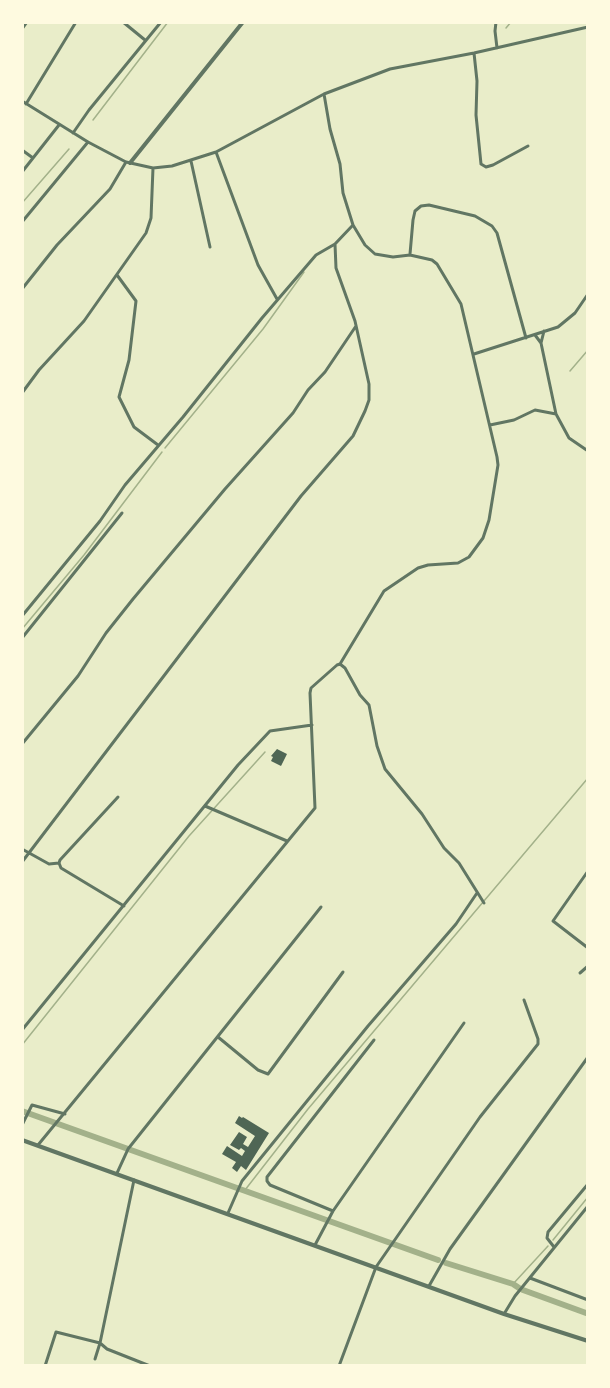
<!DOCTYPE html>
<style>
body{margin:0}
#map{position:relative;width:610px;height:1388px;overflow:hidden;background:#e9edc9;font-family:"Fira Sans Condensed",sans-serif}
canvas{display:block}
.frame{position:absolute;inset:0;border:24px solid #fefae0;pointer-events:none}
</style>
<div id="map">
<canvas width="610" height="1388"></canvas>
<div class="frame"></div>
</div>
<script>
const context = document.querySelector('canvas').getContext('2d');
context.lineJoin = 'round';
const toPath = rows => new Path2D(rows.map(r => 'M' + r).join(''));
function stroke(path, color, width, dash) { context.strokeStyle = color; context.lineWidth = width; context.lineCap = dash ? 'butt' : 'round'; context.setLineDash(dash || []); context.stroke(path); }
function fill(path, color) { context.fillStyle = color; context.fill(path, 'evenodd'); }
const stream = toPath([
 [506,28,511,22],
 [93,120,168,22],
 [22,203,69,149],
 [570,371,588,350],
 [165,448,263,329,304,272],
 [22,629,84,555,162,452],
 [22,1045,189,836,265,752],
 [245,1190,308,1109,588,778],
 [553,1240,588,1197],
 [513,1284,548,1246]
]);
const canal = toPath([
 [22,1111,438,1260],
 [446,1263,513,1284,519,1288],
 [523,1290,586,1313]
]);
const building = toPath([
 [277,749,287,754,281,766,271,761,273,757,271,756],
 [239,1116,242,1118,243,1117,269,1133,246,1170,241,1166,237,1172,232,1168,236,1162,222,1154,227,1146,242,1156,245,1151,241,1148,239,1150,230,1145,239,1132,247,1137,243,1144,248,1147,255,1136,235,1123]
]);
const minor = toPath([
 [123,22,145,40],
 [496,22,495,31,497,48],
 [22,29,27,22],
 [474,53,477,81,476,115,481,164,486,167,493,165,528,146],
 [22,101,88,142,126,162,153,168,172,166,216,152,324,94,390,69,474,53,588,27],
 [26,104,76,22],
 [73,133,89,110,161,22],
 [22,150,33,158],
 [216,152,258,265,277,299],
 [191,161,210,247],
 [22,172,59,125],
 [22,222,88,142],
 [410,254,413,220,415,211,421,206,429,205,475,216,492,226,497,233,526,338],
 [117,275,136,301,129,360,119,397,134,427,158,445],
 [22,289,57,245,110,189,126,162],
 [535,335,541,343,556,414,569,438,588,451],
 [541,343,544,331],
 [474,354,558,327,575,313,588,294],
 [22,393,39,370,84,321,146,233,151,218,153,168],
 [490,425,514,420,535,410,556,414],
 [22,616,100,521,125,485,183,417,262,318,316,255,335,244,353,225],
 [22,638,122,513],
 [340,664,345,668,360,695,369,705,377,746,385,769,422,814,444,848,459,863,484,903],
 [22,744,78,676,106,633,133,599,225,489,293,413,308,390,325,372,356,326],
 [118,797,60,860,59,863,61,868,124,906],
 [205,806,287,841],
 [22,849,49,864,59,863],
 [22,862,301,496,353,436,365,411,369,400,369,384,355,321,336,268,335,244],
 [588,871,553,921,588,948],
 [580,973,588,966],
 [22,1030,238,765,270,731,312,725],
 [218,1037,258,1070,268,1074,343,972],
 [22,1125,32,1105,65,1114],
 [38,1145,315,808,310,693,311,688,337,665,340,664,384,591,418,568,428,565,458,563,469,557,483,538,489,520,498,465,497,457,461,304,437,264,432,260,410,255,393,257,375,254,365,245,353,225,343,193,340,164,330,129,324,94],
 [117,1173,128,1149,321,907],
 [333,1211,270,1185,267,1181,267,1177,374,1040],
 [228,1213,242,1181,368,1026,456,924,477,893],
 [315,1245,333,1211,464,1023],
 [554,1247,547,1238,548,1232,588,1184],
 [530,1278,588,1300],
 [429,1286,450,1249,588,1057],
 [504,1314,515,1296,588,1206],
 [95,1359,100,1343,107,1349,150,1366],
 [45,1366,56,1332,100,1343,134,1180],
 [339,1366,376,1267,480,1117,538,1044,538,1039,524,1000]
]);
const tertiary = toPath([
 [130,163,243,22],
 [22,1140,504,1314,588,1341]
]);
stroke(stream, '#a3b18a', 1.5);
stroke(canal, '#a3b18a', 6);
fill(building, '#4f6655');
stroke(minor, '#617663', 3);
stroke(tertiary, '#617663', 4);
</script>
